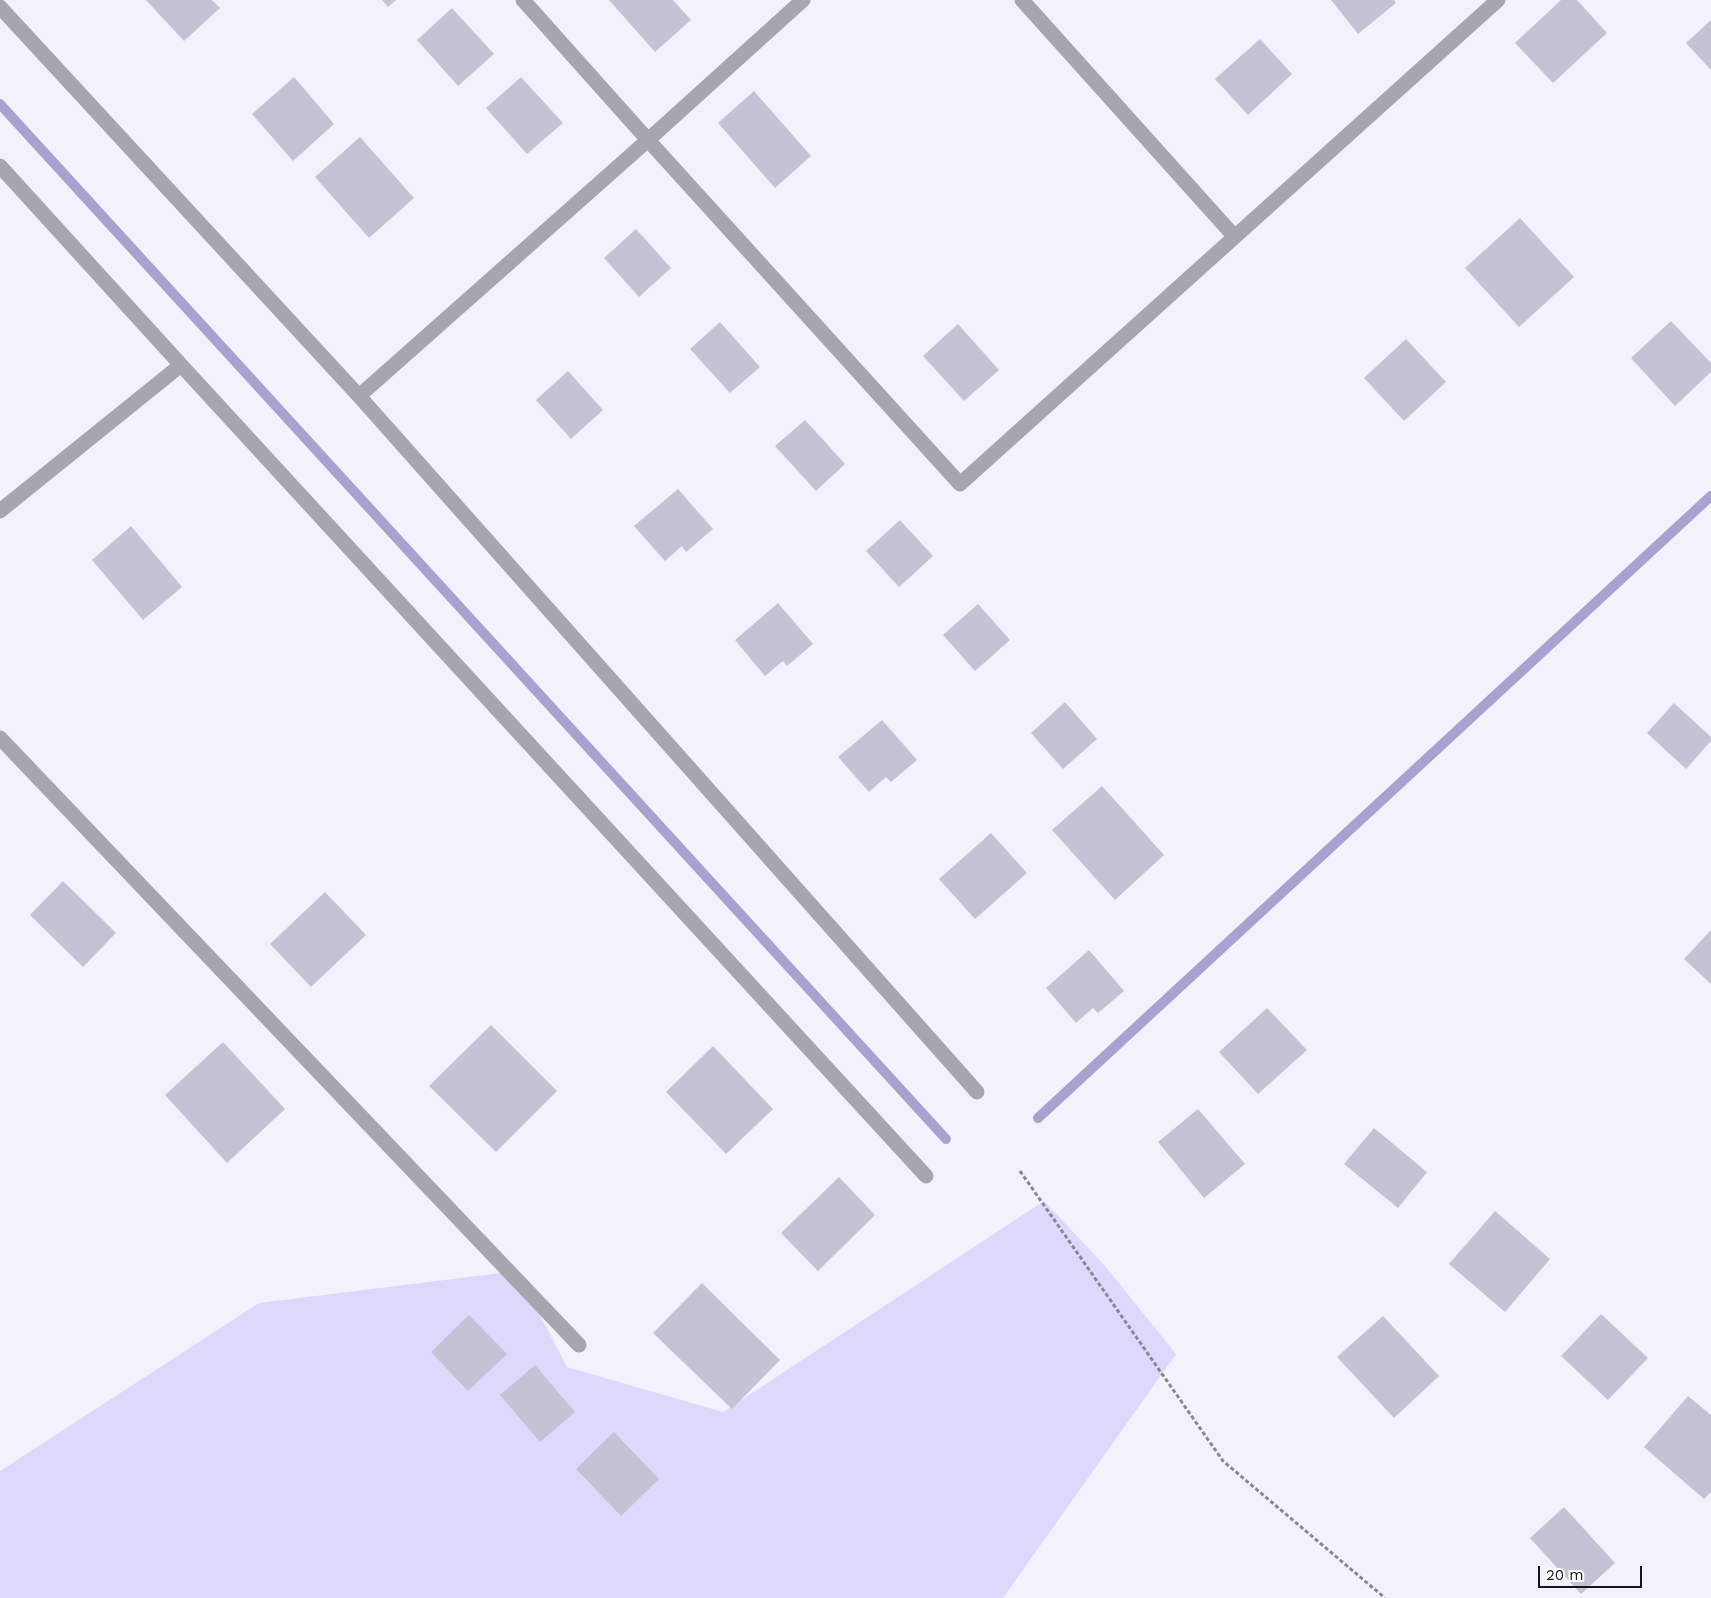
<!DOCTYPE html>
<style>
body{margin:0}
#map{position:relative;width:1711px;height:1598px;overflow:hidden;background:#f2f2fd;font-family:"Work Sans",sans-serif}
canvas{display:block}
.scale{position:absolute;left:1538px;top:1566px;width:104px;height:22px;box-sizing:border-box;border:2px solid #16151b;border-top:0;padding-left:6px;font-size:15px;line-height:18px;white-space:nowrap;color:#16151b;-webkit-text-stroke:4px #fff;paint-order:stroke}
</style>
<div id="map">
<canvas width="1711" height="1598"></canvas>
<div class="scale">20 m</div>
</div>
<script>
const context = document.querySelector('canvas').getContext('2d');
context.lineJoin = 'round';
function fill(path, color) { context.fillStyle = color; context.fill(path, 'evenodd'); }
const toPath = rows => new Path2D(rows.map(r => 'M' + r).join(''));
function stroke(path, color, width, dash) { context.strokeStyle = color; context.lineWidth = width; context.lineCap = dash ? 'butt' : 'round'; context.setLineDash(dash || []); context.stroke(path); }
const green = toPath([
 [1044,1201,1106,1267,1176,1354,1003,1598,0,1598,0,1471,259,1303,517,1271,567,1367,723,1412]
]);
const stream = toPath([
 [0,104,946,1139],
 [1038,1118,1711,496]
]);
const building = toPath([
 [146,0,212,0,220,8,184,41],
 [382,0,396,0,388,7],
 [609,0,673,0,691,20,655,52],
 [1331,0,1394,0,1396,3,1358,34],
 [1561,0,1577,0,1607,33,1553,83,1515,43],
 [452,8,494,54,458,86,417,40],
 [1711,20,1711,70,1686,43],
 [1260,39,1292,74,1248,115,1215,79],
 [294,77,334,124,293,161,252,114],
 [521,77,563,123,527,154,486,108],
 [754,91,811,156,775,188,718,123],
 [360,137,414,198,369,238,315,177],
 [1520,218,1574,277,1519,327,1465,268],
 [636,229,671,268,639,297,604,258],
 [1671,321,1711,363,1711,372,1675,406,1631,358],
 [720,322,760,367,730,393,690,349],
 [958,324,999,370,964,401,923,356],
 [1406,339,1446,382,1404,421,1364,378],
 [568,371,603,410,571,439,536,400],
 [805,420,845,464,816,491,775,446],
 [678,489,713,529,686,552,682,546,665,561,634,526],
 [900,520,933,556,899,587,866,551],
 [131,526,182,587,143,620,92,560],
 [778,603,813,644,787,666,783,661,765,676,735,640],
 [978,604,1010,640,975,671,943,635],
 [1065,702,1097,739,1063,769,1031,733],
 [1674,703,1711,737,1711,741,1686,769,1647,733],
 [882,720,917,760,891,782,886,777,869,792,838,757],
 [1102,786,1164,855,1115,900,1052,830],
 [991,833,1027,873,975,919,939,879],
 [63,881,116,933,83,967,30,915],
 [325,892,366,935,311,987,270,944],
 [1711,930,1711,984,1684,959],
 [1089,950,1124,991,1098,1013,1093,1008,1076,1023,1046,988],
 [1267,1008,1307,1050,1258,1094,1219,1052],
 [491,1025,557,1091,496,1152,429,1086],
 [223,1042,285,1109,227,1163,165,1095],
 [713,1046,773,1109,726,1154,666,1092],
 [1198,1109,1245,1164,1204,1198,1158,1142],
 [1374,1128,1427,1172,1398,1208,1344,1164],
 [839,1177,875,1215,818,1271,781,1233],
 [1495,1211,1550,1259,1505,1312,1449,1264],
 [702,1283,780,1360,732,1409,653,1333],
 [1601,1314,1648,1358,1608,1400,1561,1356],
 [469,1315,507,1354,468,1391,431,1352],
 [1383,1316,1439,1376,1394,1418,1337,1357],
 [535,1365,575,1412,540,1442,500,1395],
 [1688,1396,1711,1415,1711,1492,1704,1499,1644,1447],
 [614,1432,659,1479,621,1516,576,1469],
 [1564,1507,1615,1563,1581,1594,1530,1538]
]);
const path = toPath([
 [1020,1171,1223,1461,1385,1598]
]);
const service = toPath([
 [523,0,648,140,803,0],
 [1022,0,1234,236],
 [0,7,359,396,977,1092],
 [0,166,181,365],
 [359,396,648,140,960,484,1498,0],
 [0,511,181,365,926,1176],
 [0,738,579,1345]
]);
fill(green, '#dcdafc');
stroke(stream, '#a7a3d1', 10);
fill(building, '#c4c3d5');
stroke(path, '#888890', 3, [4, 2.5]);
stroke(service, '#a6a6ae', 15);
</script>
